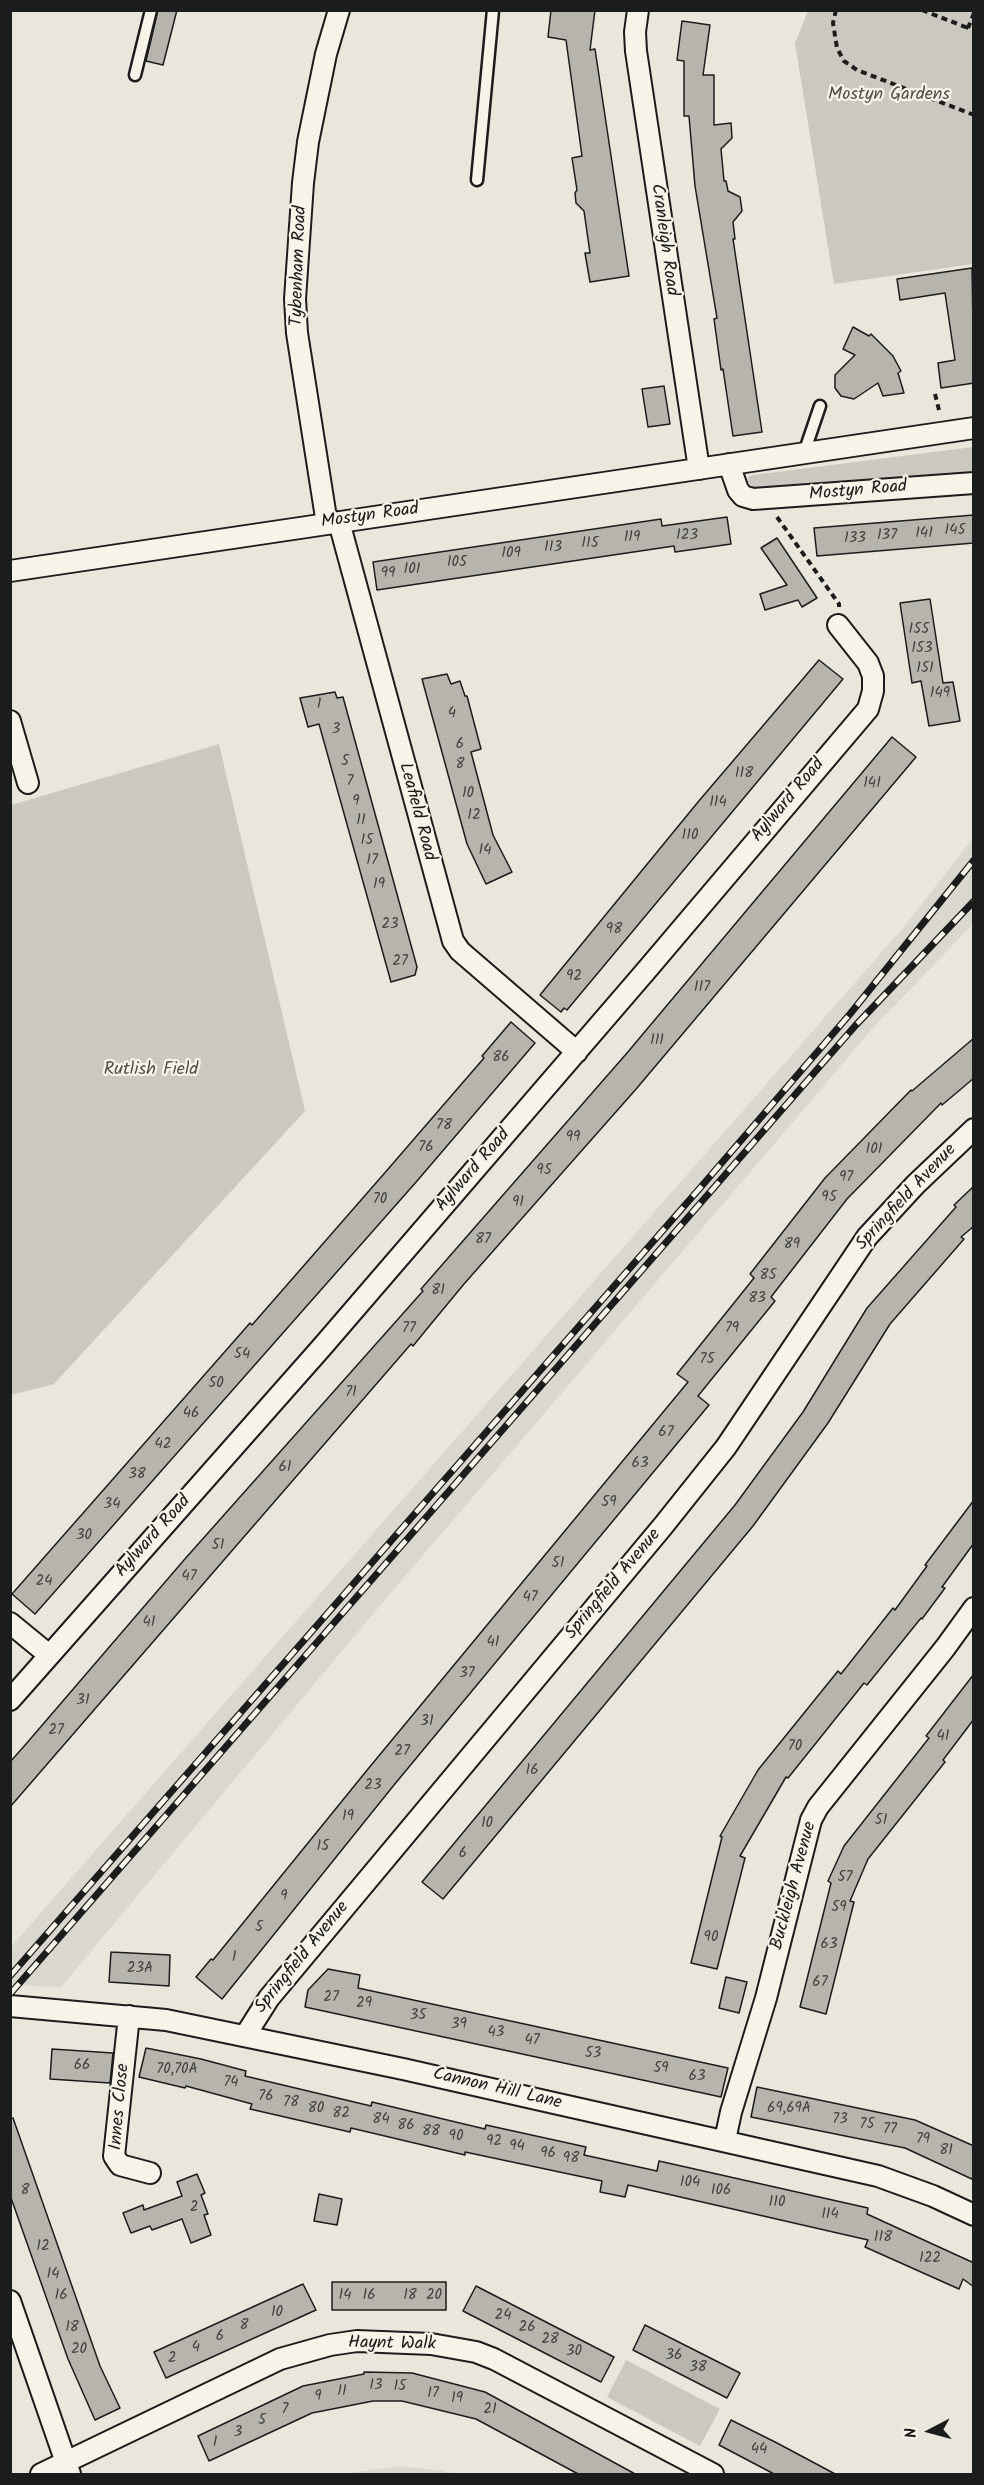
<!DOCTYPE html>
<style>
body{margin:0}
#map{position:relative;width:984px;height:2485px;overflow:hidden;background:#eae6dc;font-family:Kalam,sans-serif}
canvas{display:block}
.frame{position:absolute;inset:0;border:12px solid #1c1c1c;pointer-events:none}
.north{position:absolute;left:900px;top:2401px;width:60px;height:60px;-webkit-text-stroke:4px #f7f3e8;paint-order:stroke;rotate:264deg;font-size:16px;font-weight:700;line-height:24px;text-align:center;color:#1c1c1c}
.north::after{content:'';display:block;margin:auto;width:21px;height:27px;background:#1c1c1c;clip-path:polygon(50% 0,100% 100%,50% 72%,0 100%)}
</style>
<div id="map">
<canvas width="984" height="2485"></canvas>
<div class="frame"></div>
<div class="north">N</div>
</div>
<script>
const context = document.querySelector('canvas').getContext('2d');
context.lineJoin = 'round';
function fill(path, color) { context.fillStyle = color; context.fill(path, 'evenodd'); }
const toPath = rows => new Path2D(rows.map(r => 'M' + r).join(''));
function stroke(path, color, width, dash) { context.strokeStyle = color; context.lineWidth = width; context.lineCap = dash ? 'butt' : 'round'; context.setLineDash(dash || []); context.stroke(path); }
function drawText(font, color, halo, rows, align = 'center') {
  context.font = font + ' Kalam,sans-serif'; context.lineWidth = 4.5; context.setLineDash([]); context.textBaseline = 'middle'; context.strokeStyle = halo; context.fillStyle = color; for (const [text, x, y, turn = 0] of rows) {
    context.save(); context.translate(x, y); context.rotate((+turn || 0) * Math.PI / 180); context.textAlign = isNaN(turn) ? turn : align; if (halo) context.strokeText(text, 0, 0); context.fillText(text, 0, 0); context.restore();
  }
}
const built = toPath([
 [973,838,973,924,873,1028,362,1627,61,1987,11,1985,11,1947,903,928],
 [398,2466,444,2471,454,2474,344,2474]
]);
const green = toPath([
 [808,11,973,11,973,264,834,284,795,43],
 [973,447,973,473,761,490,754,488,748,482,748,477,753,475],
 [219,744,305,1111,54,1384,11,1395,11,805],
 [626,2360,720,2409,700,2446,607,2397]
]);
const building = toPath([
 [177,10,163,65,146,61,158,10,177,10],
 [551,10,595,10,590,50,595,49,629,276,590,282,585,253,590,253,584,211,576,203,575,193,577,190,572,158,582,156,566,40,548,37,551,10],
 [682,21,710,25,703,75,714,75,714,125,731,123,732,138,721,149,724,181,726,181,728,191,740,197,742,211,733,222,735,239,733,239,762,432,733,436,723,369,721,370,714,319,717,318,695,186,689,116,684,116,684,61,677,60,682,21],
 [972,268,974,383,941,388,938,363,955,360,945,293,900,300,897,279,972,268],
 [853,327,869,336,871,334,893,356,901,371,898,373,904,393,883,396,878,383,854,399,841,396,835,388,835,375,855,355,843,349,853,327],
 [664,386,670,424,648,427,642,389,664,386],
 [974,515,974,543,817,556,814,528,974,515],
 [727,517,731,544,675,552,674,546,377,590,373,562,661,519,662,526,727,517],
 [777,538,817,598,802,607,798,600,765,610,760,594,787,585,761,548,777,538],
 [930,599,943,683,953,682,960,721,929,726,921,681,912,683,900,603,930,599],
 [819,660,843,679,567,1010,564,1008,561,1012,540,995,698,802,819,660],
 [447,674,451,684,460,681,465,696,467,696,481,749,471,752,493,835,512,872,486,884,467,844,422,679,447,674],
 [335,692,337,698,343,697,417,967,415,975,391,982,319,724,308,727,300,698,335,692],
 [892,737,916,757,637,1088,464,1284,426,1330,413,1346,411,1344,10,1807,10,1762,26,1744,184,1560,423,1291,421,1289,627,1053,892,737],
 [511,1022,535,1043,417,1181,35,1614,12,1594,250,1323,252,1325,389,1168,484,1058,482,1056,511,1022],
 [974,1038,974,1078,942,1105,941,1103,847,1199,771,1297,775,1301,698,1396,709,1405,394,1785,222,1999,196,1977,211,1959,213,1960,368,1769,688,1382,677,1374,754,1278,750,1274,825,1178,911,1090,912,1091,974,1038],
 [974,1186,974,1226,961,1237,964,1239,890,1324,828,1423,753,1526,443,1899,422,1882,735,1505,803,1412,867,1308,956,1207,954,1205,974,1186],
 [974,1500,974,1543,942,1587,945,1588,922,1619,921,1618,867,1685,864,1683,788,1778,786,1777,740,1856,745,1858,717,1969,691,1963,722,1837,720,1836,758,1770,838,1671,841,1674,893,1608,895,1610,927,1566,925,1565,974,1500],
 [974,1674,974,1719,943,1760,945,1762,868,1859,850,1901,854,1902,826,2014,800,2007,831,1883,828,1881,844,1846,929,1738,926,1736,974,1674],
 [111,1952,170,1955,169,1986,109,1982,111,1952],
 [328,1969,360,1975,358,1988,728,2068,721,2097,305,2007,308,1990,328,1969],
 [726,1977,747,1982,739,2013,719,2008,726,1977],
 [146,2048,201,2059,246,2071,245,2076,371,2106,372,2102,485,2129,486,2125,586,2147,584,2155,657,2171,659,2161,868,2208,867,2214,974,2263,974,2287,963,2279,959,2289,865,2247,868,2240,628,2185,625,2197,600,2192,602,2181,465,2152,465,2155,351,2128,350,2132,250,2109,252,2104,186,2086,185,2088,139,2077,146,2048],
 [52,2049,113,2053,110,2083,50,2079,52,2049],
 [757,2087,915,2120,974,2146,974,2180,905,2148,751,2117,757,2087],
 [10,2118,13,2118,100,2366,120,2408,95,2420,68,2359,10,2195,10,2118],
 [197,2174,205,2193,201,2195,208,2214,204,2215,211,2235,191,2243,182,2219,152,2230,150,2226,131,2233,123,2213,143,2205,144,2210,182,2196,177,2182,197,2174],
 [319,2194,342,2199,337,2225,314,2221,319,2194],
 [332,2282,446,2282,446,2310,332,2310,332,2282],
 [303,2284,316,2310,166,2378,154,2352,303,2284],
 [476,2286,614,2357,601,2382,463,2311,476,2286],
 [645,2325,740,2373,727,2398,633,2350,645,2325],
 [364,2372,412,2373,485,2392,637,2475,580,2475,476,2419,402,2401,373,2401,312,2413,209,2461,198,2436,303,2386,364,2374,364,2372],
 [731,2420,777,2443,837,2475,776,2475,719,2445,731,2420]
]);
const path = toPath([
 [836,10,833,23,837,48,844,61,857,70,974,115],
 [922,10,968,28],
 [974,13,968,28,974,30],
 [935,394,940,414],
 [777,517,839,604,839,607]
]);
const service = toPath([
 [135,75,151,10],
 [477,180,493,10],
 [804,453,820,406]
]);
const minor = toPath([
 [638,10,635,32,636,51,699,469],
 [729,464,738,490,743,496,753,499,974,483],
 [339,522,453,941,460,951,577,1052],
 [327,524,297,333,295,299,303,183,308,142,326,54,339,10],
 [10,571,974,428],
 [10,721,28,783],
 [10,1623,49,1655],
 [10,1700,322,1347,645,972,868,709,873,691,873,676,868,663,838,625],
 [10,2006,166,2020,403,2069,878,2176,933,2196,974,2215],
 [129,2016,114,2156,120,2165,150,2173],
 [245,2036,269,1998,663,1526,726,1447,867,1237,916,1184,974,1129],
 [725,2140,731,2112,766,1998,811,1820,818,1807,945,1648,974,1608],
 [10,2301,70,2474],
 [41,2474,280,2359,330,2345,357,2341,431,2344,476,2352,494,2359,713,2474]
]);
const rail = toPath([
 [10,1976,700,1188,850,1014,974,860],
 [10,1994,855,1026,974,901]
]);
const numberNames = [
 ["145",955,531],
 ["141",924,534],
 ["123",687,536],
 ["137",887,536],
 ["119",632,538],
 ["133",855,539],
 ["115",590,544],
 ["113",553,548],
 ["109",511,554],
 ["105",457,563],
 ["101",412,570],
 ["99",388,574],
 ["155",919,630],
 ["153",922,649],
 ["151",925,669],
 ["149",940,694],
 ["1",319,705],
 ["4",452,714],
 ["3",336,730],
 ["6",460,745],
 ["5",345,762],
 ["8",460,765],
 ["118",744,774],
 ["7",350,782],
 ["141",872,784],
 ["10",468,794],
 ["9",356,802],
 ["114",718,803],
 ["12",474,816],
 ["11",361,821],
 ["110",690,836],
 ["15",367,841],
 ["14",485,851],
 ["17",372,861],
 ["19",379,885],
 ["23",390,925],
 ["98",614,930],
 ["27",400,962],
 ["92",574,977],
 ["117",702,988],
 ["111",657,1041],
 ["86",501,1058],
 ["78",444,1126],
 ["99",573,1138],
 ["76",426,1148],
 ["101",874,1150],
 ["95",544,1171],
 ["97",846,1178],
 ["95",829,1198],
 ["70",380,1200],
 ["91",518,1203],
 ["87",483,1240],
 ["89",792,1245],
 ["85",768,1276],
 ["81",438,1291],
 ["83",757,1299],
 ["77",409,1329],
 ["79",732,1329],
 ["54",242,1355],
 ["75",707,1360],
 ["50",216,1384],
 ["71",351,1393],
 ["46",191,1414],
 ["67",666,1433],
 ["42",163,1445],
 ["63",640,1464],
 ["61",285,1468],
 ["38",137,1475],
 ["59",609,1503],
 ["34",112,1505],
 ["30",84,1536],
 ["51",218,1546],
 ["51",558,1564],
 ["47",189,1577],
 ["24",44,1582],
 ["47",530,1598],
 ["41",149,1623],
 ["41",493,1643],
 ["37",467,1674],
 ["31",83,1701],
 ["31",427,1722],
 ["27",56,1731],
 ["41",943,1737],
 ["70",795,1747],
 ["27",402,1752],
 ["16",532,1771],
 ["23",373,1786],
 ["19",348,1817],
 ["51",881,1821],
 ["10",487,1824],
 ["15",323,1847],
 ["6",463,1854],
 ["57",845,1878],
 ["9",284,1897],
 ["59",839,1908],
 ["5",259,1928],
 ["90",711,1938],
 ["63",829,1945],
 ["1",234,1958],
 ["23A",140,1969],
 ["67",820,1983],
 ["27",331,1998],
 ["29",364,2004],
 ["35",418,2016],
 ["39",459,2025],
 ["43",496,2033],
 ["47",532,2041],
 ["53",593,2054],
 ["66",82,2066],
 ["59",661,2069],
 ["70,70A",177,2070],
 ["63",697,2077],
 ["74",231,2083],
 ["76",266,2097],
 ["78",291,2103],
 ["80",316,2109],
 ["69,69A",789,2109],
 ["82",341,2114],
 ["84",381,2120],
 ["73",840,2120],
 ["75",867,2125],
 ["86",406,2126],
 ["77",890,2130],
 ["88",431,2132],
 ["90",456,2137],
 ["79",923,2140],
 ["92",494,2142],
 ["94",517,2147],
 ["81",946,2151],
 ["96",548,2154],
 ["98",571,2159],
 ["104",690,2183],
 ["8",25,2191],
 ["106",721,2191],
 ["110",777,2203],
 ["2",194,2208],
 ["114",830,2215],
 ["118",883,2238],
 ["12",43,2247],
 ["122",930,2259],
 ["14",53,2275],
 ["16",61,2296],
 ["14",345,2296],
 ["16",369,2296],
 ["18",410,2296],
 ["20",434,2296],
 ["10",277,2313],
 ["24",503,2316],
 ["8",244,2326],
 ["18",72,2328],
 ["26",527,2328],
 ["6",220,2337],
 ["28",550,2340],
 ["4",196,2348],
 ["20",79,2350],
 ["30",574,2352],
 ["36",674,2356],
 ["2",172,2359],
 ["38",698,2368],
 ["13",376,2386],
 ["15",400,2387],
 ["11",342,2392],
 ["17",433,2394],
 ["9",318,2397],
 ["19",457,2399],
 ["7",285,2410],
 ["21",490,2410],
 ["5",262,2421],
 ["3",238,2433],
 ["1",215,2443],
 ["44",759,2450]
];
const parkNames = [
 ["Mostyn Gardens",889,96],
 ["Rutlish Field",151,1071]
];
const streetNames = [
 ["Cranleigh Road",663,240,82],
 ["Tybenham Road",300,266,-88],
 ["Mostyn Road",858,492,-5],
 ["Mostyn Road",370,517,-8],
 ["Aylward Road",789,801,-50],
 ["Leafield Road",416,812,75],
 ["Aylward Road",474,1171,-49],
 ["Springfield Avenue",907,1198,-47],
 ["Aylward Road",154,1537,-48],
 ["Springfield Avenue",614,1585,-50],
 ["Buckleigh Avenue",795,1886,-75],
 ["Springfield Avenue",303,1958,-51],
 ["Cannon Hill Lane",497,2090,13],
 ["Innes Close",121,2107,-85],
 ["Haynt Walk",392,2345,1]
];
fill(built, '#dad7ce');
fill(green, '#ccc8c0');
fill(building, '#b6b4ac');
stroke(building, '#1c1c1c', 1.5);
stroke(service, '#1c1c1c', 15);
stroke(minor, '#1c1c1c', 24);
stroke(path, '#1c1c1c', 4, [6, 4.5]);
stroke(service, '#f7f3e8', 10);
stroke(minor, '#f7f3e8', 20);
stroke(rail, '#1c1c1c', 7);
stroke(rail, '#f7f3e8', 4.5, [14]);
drawText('15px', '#424240', null, numberNames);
drawText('18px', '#51504d', '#f7f3e8', parkNames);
drawText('18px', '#1c1c1c', '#f7f3e8', streetNames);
</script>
